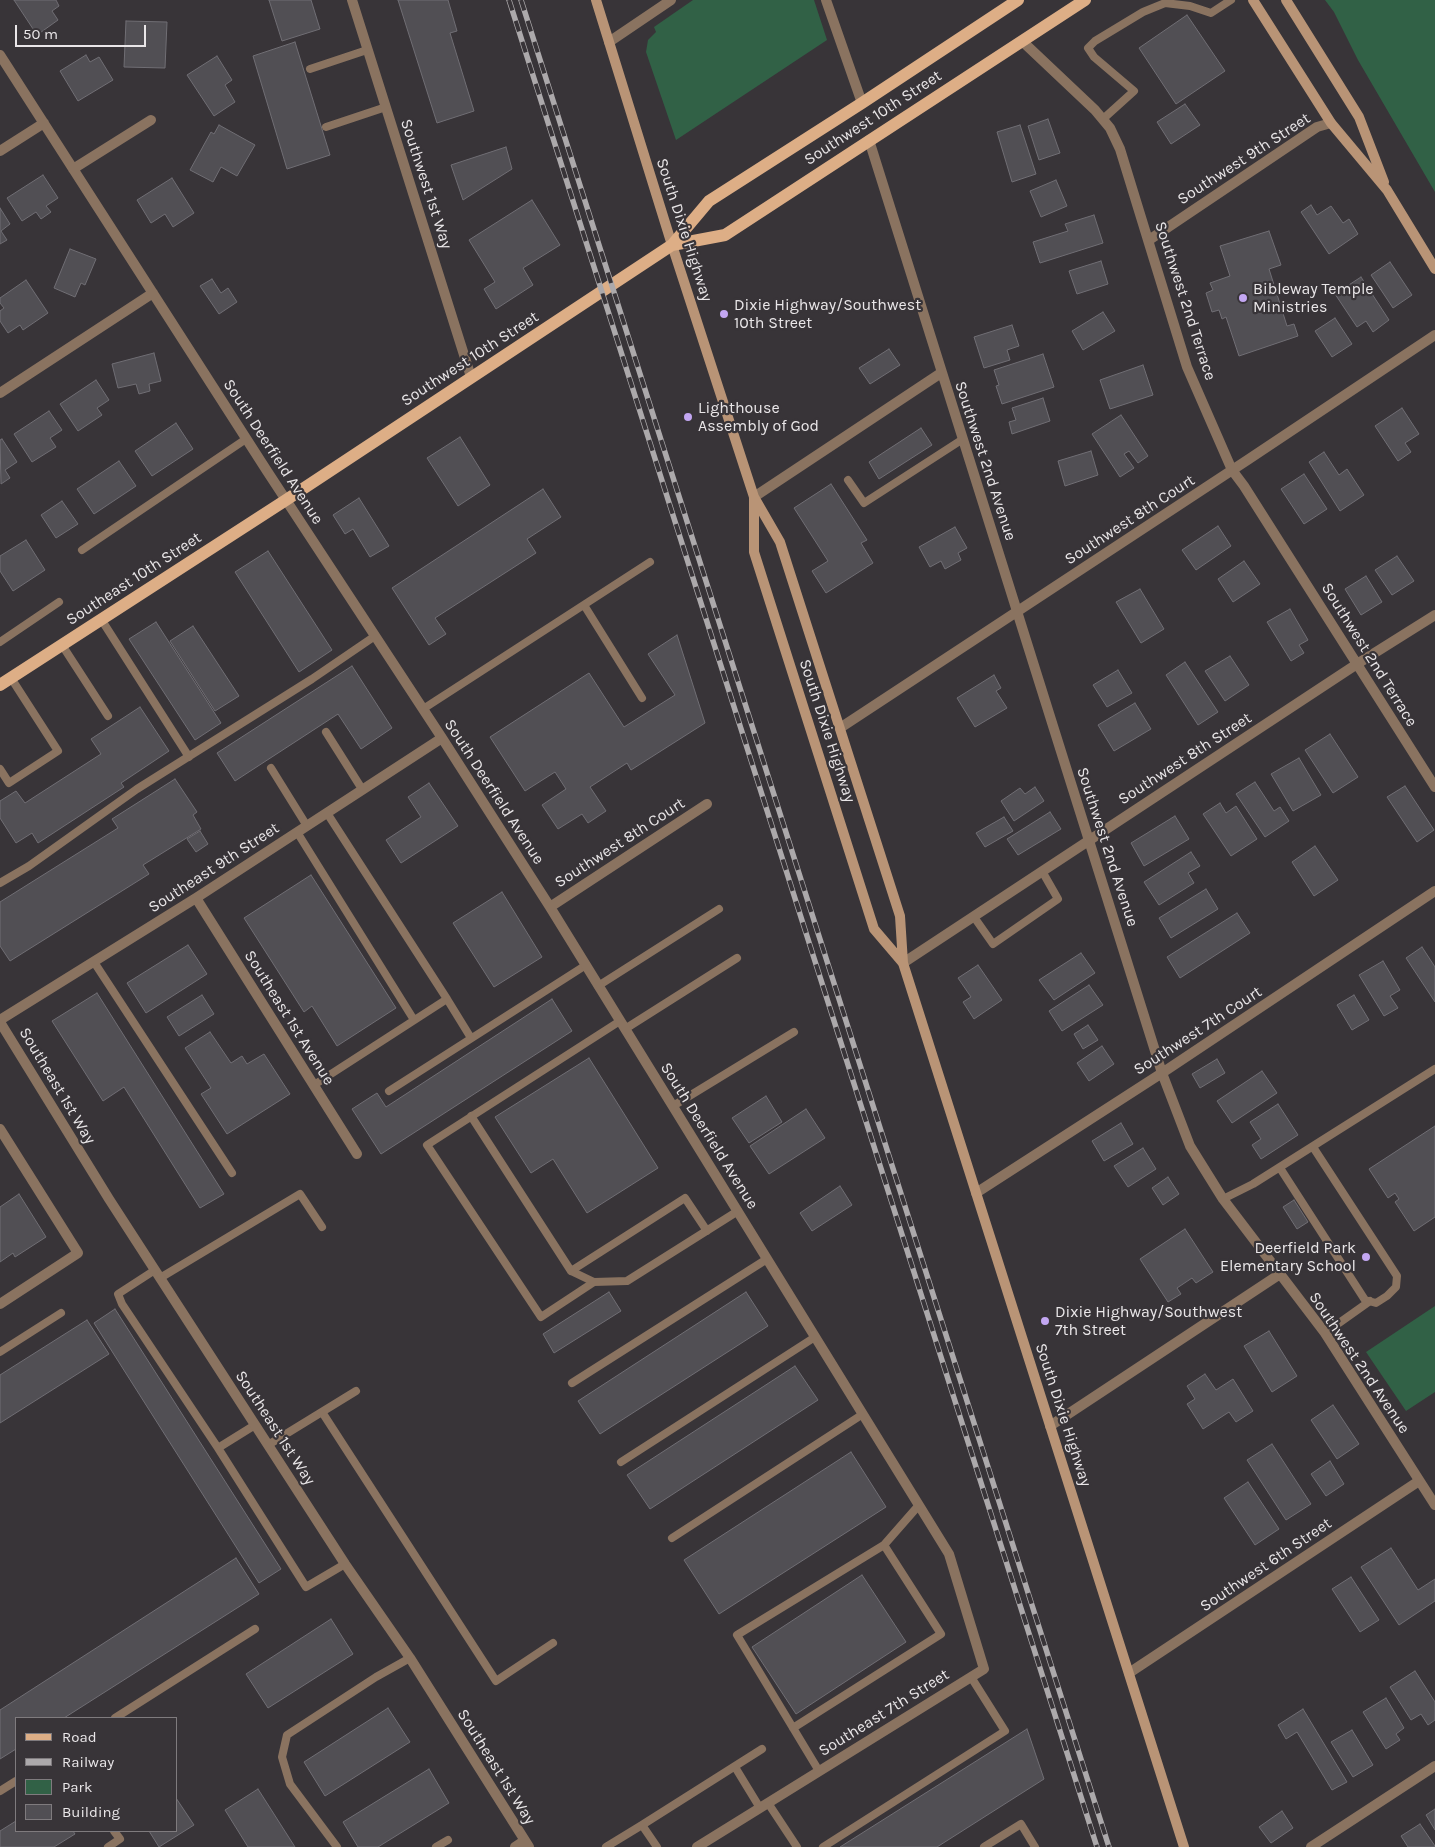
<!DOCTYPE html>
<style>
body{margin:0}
#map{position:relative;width:1435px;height:1847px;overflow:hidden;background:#383438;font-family:Karla,sans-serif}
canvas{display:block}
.legend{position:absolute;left:15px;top:1717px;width:162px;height:115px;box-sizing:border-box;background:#383438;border:1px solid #7f7b7e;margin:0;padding:6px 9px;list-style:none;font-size:15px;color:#e9e6e8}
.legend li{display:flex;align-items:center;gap:10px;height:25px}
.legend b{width:25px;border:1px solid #7f7b7e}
.scale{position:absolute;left:15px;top:25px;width:131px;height:22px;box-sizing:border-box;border:2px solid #e9e6e8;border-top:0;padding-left:6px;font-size:15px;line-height:18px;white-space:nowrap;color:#e9e6e8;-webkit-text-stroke:4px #383438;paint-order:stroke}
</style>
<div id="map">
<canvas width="1435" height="1847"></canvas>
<ul class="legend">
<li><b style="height:6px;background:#ddae86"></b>Road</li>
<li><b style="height:6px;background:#aca9ab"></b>Railway</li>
<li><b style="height:14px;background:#316146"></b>Park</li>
<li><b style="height:14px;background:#514f54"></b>Building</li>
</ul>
<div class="scale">50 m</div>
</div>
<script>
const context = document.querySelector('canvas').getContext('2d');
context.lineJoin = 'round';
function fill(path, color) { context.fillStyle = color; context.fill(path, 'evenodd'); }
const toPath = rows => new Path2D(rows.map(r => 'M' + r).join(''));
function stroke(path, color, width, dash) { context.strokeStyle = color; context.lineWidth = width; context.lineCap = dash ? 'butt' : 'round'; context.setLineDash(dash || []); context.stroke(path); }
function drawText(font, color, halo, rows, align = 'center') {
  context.font = font + ' Karla,sans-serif'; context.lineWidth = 4.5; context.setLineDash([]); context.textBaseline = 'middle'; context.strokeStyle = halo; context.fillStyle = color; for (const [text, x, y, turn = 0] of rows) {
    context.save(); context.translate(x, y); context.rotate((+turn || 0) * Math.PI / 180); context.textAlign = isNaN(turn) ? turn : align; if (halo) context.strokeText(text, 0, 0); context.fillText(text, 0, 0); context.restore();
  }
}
const green = toPath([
 [693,0,814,0,827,40,676,140,646,52,648,40,656,32,654,27],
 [1325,0,1435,0,1435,192,1358,60,1334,12],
 [1435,1306,1435,1392,1406,1411,1366,1352]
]);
const building = toPath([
 [14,0,56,0,59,6,52,11,58,20,37,35,14,0],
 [269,0,311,0,320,29,282,41,269,0],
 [398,0,448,0,457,31,450,33,474,111,437,123,398,0],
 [1187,15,1225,71,1176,104,1139,48,1187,15],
 [126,21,167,22,165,68,124,67,126,21],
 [295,42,330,155,287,169,253,56,295,42],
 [86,55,90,62,99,57,113,80,78,101,60,71,86,55],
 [217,56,232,80,225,85,235,102,214,116,187,75,217,56],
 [1185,104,1200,125,1171,144,1157,122,1185,104],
 [1048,119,1060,153,1039,160,1028,126,1048,119],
 [219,125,255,145,237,176,221,167,213,182,190,170,211,132,214,134,219,125],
 [1020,125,1036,174,1012,182,997,132,1020,125],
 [506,147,512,169,463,200,451,165,506,147],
 [43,175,58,198,46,206,51,212,41,219,36,212,22,221,7,198,43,175],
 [172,178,194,213,173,227,165,214,151,223,137,200,172,178],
 [1056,180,1067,206,1041,217,1030,191,1056,180],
 [532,200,560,245,523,268,533,285,496,309,484,289,495,282,469,240,532,200],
 [1311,205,1317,215,1331,206,1343,223,1349,219,1358,234,1329,254,1301,212,1311,205],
 [0,208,10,224,1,231,7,240,0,244,0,208],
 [1094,215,1103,243,1040,263,1033,242,1068,231,1065,224,1094,215],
 [1269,231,1281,265,1269,269,1287,326,1294,324,1298,336,1239,356,1226,317,1222,319,1219,310,1212,312,1206,293,1213,290,1210,283,1230,276,1220,246,1269,231],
 [70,249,96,259,85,285,81,283,75,297,54,288,70,249],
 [1101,261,1108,284,1077,294,1069,271,1101,261],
 [1390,262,1412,295,1393,308,1371,275,1390,262],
 [1361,277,1389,320,1373,332,1366,321,1357,327,1335,294,1361,277],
 [212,279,221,293,228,288,237,302,219,314,200,286,212,279],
 [26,280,48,313,23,330,20,325,8,333,0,321,0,311,4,308,0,303,0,298,26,280],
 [1103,312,1115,331,1083,350,1072,331,1103,312],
 [1335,318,1352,344,1332,357,1315,331,1335,318],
 [1012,325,1019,346,1007,350,1010,360,984,368,974,337,1012,325],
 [889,349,900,365,870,384,859,368,889,349],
 [154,353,161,381,149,384,150,391,139,394,136,384,118,388,112,364,154,353],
 [1043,354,1054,387,1002,404,996,386,999,385,994,370,1043,354],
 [1143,365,1153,395,1110,409,1100,380,1143,365],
 [96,380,109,400,97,408,102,415,78,431,60,404,96,380],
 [1043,398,1050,421,1012,434,1009,422,1016,420,1012,408,1043,398],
 [1402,408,1419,434,1405,443,1411,452,1398,461,1375,426,1402,408],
 [49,411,62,430,50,438,56,447,32,462,14,434,49,411],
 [1121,415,1148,456,1138,463,1129,451,1124,454,1134,468,1120,477,1092,434,1121,415],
 [176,423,193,449,152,476,135,451,176,423],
 [921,428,932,445,879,479,869,462,921,428],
 [460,437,490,485,458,506,427,458,460,437],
 [2,439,17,462,5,470,10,478,1,484,0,440,2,439],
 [1091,451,1098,475,1065,486,1058,461,1091,451],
 [1324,452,1339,475,1347,469,1364,495,1340,511,1309,462,1324,452],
 [119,461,136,486,94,514,77,489,119,461],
 [1304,474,1327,509,1304,524,1281,489,1304,474],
 [831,484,867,540,861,543,873,563,826,593,812,571,828,561,794,508,831,484],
 [543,489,561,517,527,539,536,553,435,618,446,634,429,645,392,588,543,489],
 [359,498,389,546,370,557,353,529,345,534,333,515,359,498],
 [62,501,78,524,56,538,41,515,62,501],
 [1218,526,1231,546,1196,570,1182,550,1218,526],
 [955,527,967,548,958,553,961,560,945,569,941,561,930,567,919,547,955,527],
 [26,540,45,570,13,591,0,571,0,556,26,540],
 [268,551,332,650,299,672,235,572,268,551],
 [1397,556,1414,581,1392,595,1375,570,1397,556],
 [1244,561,1260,584,1233,602,1218,579,1244,561],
 [1366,576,1382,602,1361,615,1345,589,1366,576],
 [1140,589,1164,629,1141,643,1116,602,1140,589],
 [1290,609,1308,640,1299,645,1304,653,1291,661,1267,622,1290,609],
 [156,622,221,723,195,740,129,639,156,622],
 [193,626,239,696,215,711,170,641,193,626],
 [677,635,705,723,631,770,627,763,590,787,606,811,588,823,582,814,558,829,542,805,566,789,555,772,525,791,490,737,589,673,624,727,675,695,648,654,677,635],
 [1230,656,1249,685,1225,701,1205,671,1230,656],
 [1185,662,1218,712,1198,725,1166,675,1185,662],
 [352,666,392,728,361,749,338,714,235,781,217,753,352,666],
 [1118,670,1132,693,1107,707,1093,685,1118,670],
 [994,675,1001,688,996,691,1007,708,975,727,957,698,994,675],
 [1135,703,1151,729,1114,751,1098,725,1135,703],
 [140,707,169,751,121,783,124,787,38,843,32,833,16,843,0,818,0,801,16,791,25,803,101,754,91,739,140,707],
 [1330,734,1358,777,1333,793,1305,750,1330,734],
 [1299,758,1321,795,1293,811,1271,774,1299,758],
 [175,779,197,812,193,815,201,829,143,865,149,874,10,961,0,946,0,902,118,828,112,819,175,779],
 [1255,782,1274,811,1280,807,1289,821,1265,837,1236,794,1255,782],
 [429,783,458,826,401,863,386,840,421,817,408,797,429,783],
 [1405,786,1434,830,1417,842,1387,797,1405,786],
 [1035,787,1044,801,1014,821,1001,801,1020,788,1025,794,1035,787],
 [1220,803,1226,813,1236,806,1257,839,1231,856,1203,814,1220,803],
 [1050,812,1061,829,1018,855,1007,839,1050,812],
 [1175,816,1189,839,1144,866,1131,843,1175,816],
 [1004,817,1013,831,985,847,976,833,1004,817],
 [200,831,208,844,196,852,187,839,200,831],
 [1315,846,1338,880,1314,896,1292,862,1315,846],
 [1191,852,1200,866,1188,873,1194,883,1159,905,1144,882,1191,852],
 [311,875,396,1008,337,1046,312,1006,304,1012,244,918,311,875],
 [1206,889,1218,909,1171,938,1159,918,1206,889],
 [502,892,542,957,494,987,453,923,502,892],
 [1237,913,1250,933,1180,978,1167,957,1237,913],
 [188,945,207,974,146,1013,127,983,188,945],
 [1422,947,1435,967,1435,1002,1406,958,1422,947],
 [1081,953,1095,973,1054,1000,1039,980,1081,953],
 [1383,961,1400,990,1390,996,1398,1008,1384,1016,1359,975,1383,961],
 [978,965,1002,1000,974,1019,963,1002,971,997,958,978,978,965],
 [1089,985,1103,1005,1062,1031,1049,1011,1089,985],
 [97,993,224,1194,200,1208,124,1087,103,1101,52,1021,97,993],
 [202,995,214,1014,179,1036,167,1017,202,995],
 [1354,995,1369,1020,1352,1030,1337,1005,1354,995],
 [552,999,572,1031,381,1154,352,1109,377,1093,386,1107,552,999],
 [1088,1025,1098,1040,1083,1049,1074,1034,1088,1025],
 [210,1032,231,1063,242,1056,247,1064,264,1054,290,1094,227,1134,201,1094,211,1088,185,1048,210,1032],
 [1102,1046,1114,1064,1089,1081,1077,1063,1102,1046],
 [589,1058,658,1168,587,1213,553,1159,531,1173,495,1117,589,1058],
 [1217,1059,1225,1073,1200,1088,1192,1074,1217,1059],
 [1262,1071,1277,1093,1232,1123,1217,1101,1262,1071],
 [766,1096,782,1122,749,1143,732,1118,766,1096],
 [1278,1104,1298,1135,1261,1159,1252,1145,1261,1139,1250,1122,1278,1104],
 [806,1109,825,1138,769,1174,750,1146,806,1109],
 [1121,1123,1133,1144,1104,1161,1092,1141,1121,1123],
 [1435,1126,1435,1217,1414,1231,1395,1202,1399,1199,1395,1193,1388,1198,1369,1169,1435,1126],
 [1143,1148,1156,1169,1128,1187,1114,1166,1143,1148],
 [1168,1177,1179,1194,1163,1205,1152,1188,1168,1177],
 [840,1186,852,1205,812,1231,800,1213,840,1186],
 [19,1194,46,1237,15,1257,13,1253,0,1262,0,1207,19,1194],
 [1294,1200,1308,1222,1297,1229,1283,1207,1294,1200],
 [1185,1229,1213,1272,1196,1283,1192,1278,1177,1288,1181,1294,1168,1302,1140,1259,1185,1229],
 [609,1292,621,1311,554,1353,543,1334,609,1292],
 [746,1292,768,1326,600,1434,578,1401,746,1292],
 [115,1309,281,1569,259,1583,94,1323,115,1309],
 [87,1320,109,1354,0,1423,0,1375,87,1320],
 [1269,1331,1297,1376,1272,1392,1244,1346,1269,1331],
 [795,1366,818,1400,650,1509,627,1475,795,1366],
 [1205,1374,1216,1390,1233,1379,1253,1411,1236,1422,1229,1412,1203,1429,1187,1404,1195,1399,1187,1386,1205,1374],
 [1333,1405,1359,1444,1337,1459,1311,1420,1333,1405],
 [1272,1444,1311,1504,1286,1520,1247,1460,1272,1444],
 [851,1452,886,1507,719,1614,684,1560,851,1452],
 [1330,1461,1344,1484,1326,1496,1311,1474,1330,1461],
 [1248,1482,1279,1529,1255,1545,1224,1498,1248,1482],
 [1391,1548,1418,1590,1435,1579,1435,1601,1399,1625,1361,1567,1391,1548],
 [236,1558,259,1594,64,1718,16,1718,16,1749,0,1759,0,1710,236,1558],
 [862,1575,906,1642,796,1714,752,1647,862,1575],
 [1351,1577,1379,1620,1360,1632,1332,1589,1351,1577],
 [331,1619,353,1654,268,1708,246,1674,331,1619],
 [1415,1671,1435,1702,1435,1720,1428,1725,1421,1714,1411,1720,1390,1687,1415,1671],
 [1386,1698,1404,1728,1396,1734,1400,1740,1386,1749,1363,1712,1386,1698],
 [388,1708,410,1742,325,1796,304,1762,388,1708],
 [1303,1709,1347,1782,1332,1790,1297,1732,1286,1739,1278,1725,1303,1709],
 [1027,1729,1044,1779,937,1847,840,1847,1027,1729],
 [1352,1730,1373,1765,1353,1777,1331,1742,1352,1730],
 [429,1769,449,1803,378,1847,358,1847,343,1822,429,1769],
 [258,1789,295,1847,248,1847,225,1810,258,1789],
 [176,1798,194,1825,159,1847,149,1831,176,1831,176,1798],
 [1435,1809,1435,1830,1426,1815,1435,1809],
 [1282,1811,1293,1828,1271,1843,1259,1827,1282,1811],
 [16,1821,16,1831,73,1831,75,1834,54,1847,0,1847,0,1831,16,1821],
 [1420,1824,1435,1846,1435,1847,1408,1847,1401,1836,1420,1824]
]);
const lane = toPath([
 [310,69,367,50],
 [1103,119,1134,91,1094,57,1088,48,1095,41,1143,12,1165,3,1190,6,1211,13,1231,0],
 [326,127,386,107],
 [848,480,864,503,963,439],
 [82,550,246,439],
 [584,605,642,698],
 [101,619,189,757],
 [0,642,59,602],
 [62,645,108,716],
 [423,709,650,562],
 [326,732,362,789],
 [271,768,307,826],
 [0,769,9,783,58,751,11,678],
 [297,832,414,1020],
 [0,883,29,866,137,789,312,679,375,636],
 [974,917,993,944,1058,899,1042,871],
 [94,962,232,1173],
 [598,986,719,909],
 [447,999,471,1038],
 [620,1021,427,1145,541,1317,594,1282,627,1281,738,1211],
 [625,1029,737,958],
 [314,1085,447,999,327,813],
 [389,1091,586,965],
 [673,1106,794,1032],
 [471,1116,571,1271,685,1198,707,1231],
 [1280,1168,1365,1300,1376,1303,1387,1296,1396,1287,1397,1276,1313,1147],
 [1223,1199,1253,1184,1435,1069],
 [155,1270,118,1294,122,1304,218,1448,306,1587,345,1564],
 [571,1271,594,1282],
 [160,1278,300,1194,322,1227],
 [1325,1333,1370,1301],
 [0,1352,61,1313],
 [572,1383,767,1259],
 [322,1412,496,1681,553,1643],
 [268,1445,356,1391],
 [218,1448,255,1425],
 [621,1462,815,1337],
 [672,1538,863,1414],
 [884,1545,919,1505],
 [115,1718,255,1629],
 [793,1728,941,1634,884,1545,737,1635,819,1771],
 [735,1767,760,1808],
 [0,1791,16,1781],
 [768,1803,797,1847],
 [108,1847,120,1839,114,1831],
 [337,1847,290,1784,282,1757,287,1735,376,1677,410,1658],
 [436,1847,448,1840],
 [606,1847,642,1825],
 [657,1847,642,1825,762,1749],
 [823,1847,1005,1731,971,1677],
 [984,1847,1021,1824,1035,1847]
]);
const street = toPath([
 [352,0,471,377],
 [826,0,862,103],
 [1022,41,1095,110,1110,128,1120,149,1187,367,1232,470,1244,486,1435,787],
 [609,42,671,0],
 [0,55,267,471,442,738,550,907,949,1554,984,1669,697,1847],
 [869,140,1162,1073,1190,1146,1223,1199,1325,1333,1435,1505],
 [0,151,44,123],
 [73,169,151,120],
 [1149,240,1317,127,1331,123],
 [0,393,153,293],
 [754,497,941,373],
 [840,728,1249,459,1435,335],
 [196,898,357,1154],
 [550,907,707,804],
 [903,963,1357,664,1435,615],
 [0,1020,196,898,442,738],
 [0,1022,109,1199,345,1564,410,1658,529,1847],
 [0,1129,78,1253,0,1304],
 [976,1193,1162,1073,1435,891],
 [1050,1426,1280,1274],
 [1129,1673,1419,1481],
 [515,1847,524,1841],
 [1311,1847,1435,1766]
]);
const secondary = toPath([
 [596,0,672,245,754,497,780,542,900,916,903,963,1184,1847],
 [1253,0,1331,123,1387,190,1435,269],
 [1286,0,1359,117,1384,182],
 [754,498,754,552,874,929,903,963]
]);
const primary = toPath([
 [672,245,725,235,1085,0],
 [0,685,286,500,672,245,709,201,862,103,1018,0]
]);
const rail = toPath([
 [509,0,1097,1847],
 [521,0,1109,1847]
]);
const markers = [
 [1243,298,5,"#c3a7f2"],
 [724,314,5,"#c3a7f2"],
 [688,417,5,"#c3a7f2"],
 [1366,1257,5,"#c3a7f2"],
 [1045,1321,5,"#c3a7f2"]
];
const streetNames = [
 ["Southwest 10th Street",873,118,-33],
 ["Southwest 9th Street",1244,159,-33],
 ["Southwest 1st Way",426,184,72],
 ["South Dixie Highway",684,230,72],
 ["Southwest 2nd Terrace",1185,301,72],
 ["Southwest 10th Street",470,359,-33],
 ["South Deerfield Avenue",273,452,57],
 ["Southwest 2nd Avenue",985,461,72],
 ["Southwest 8th Court",1130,520,-33],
 ["Southeast 10th Street",134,579,-33],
 ["Southwest 2nd Terrace",1369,655,58],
 ["South Dixie Highway",827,731,72],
 ["Southwest 8th Street",1185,759,-33],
 ["South Deerfield Avenue",494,792,57],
 ["Southwest 8th Court",620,843,-33],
 ["Southwest 2nd Avenue",1107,847,72],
 ["Southeast 9th Street",214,868,-33],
 ["Southeast 1st Avenue",289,1018,58],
 ["Southwest 7th Court",1198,1031,-33],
 ["Southeast 1st Way",57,1086,59],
 ["South Deerfield Avenue",709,1136,58],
 ["Southwest 2nd Avenue",1359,1363,56],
 ["South Dixie Highway",1063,1415,72],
 ["Southeast 1st Way",275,1428,57],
 ["Southwest 6th Street",1266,1565,-34],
 ["Southeast 7th Street",884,1713,-32],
 ["Southeast 1st Way",496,1767,58]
];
const poiNames = [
 ["Bibleway Temple",1253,289],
 ["Ministries",1253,307],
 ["Dixie Highway/Southwest",734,305],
 ["10th Street",734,323],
 ["Lighthouse",698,408],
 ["Assembly of God",698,426],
 ["Deerfield Park",1356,1248,"right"],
 ["Elementary School",1356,1266,"right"],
 ["Dixie Highway/Southwest",1055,1312],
 ["7th Street",1055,1330]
];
fill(green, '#316146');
fill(building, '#514f54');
stroke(building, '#706e74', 1);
stroke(lane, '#8a7360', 8);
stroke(street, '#8a7360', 10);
stroke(secondary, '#b99476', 10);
stroke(primary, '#ddae86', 12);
stroke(rail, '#aca9ab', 5.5);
stroke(rail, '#383438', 4, [11]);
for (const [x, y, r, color] of markers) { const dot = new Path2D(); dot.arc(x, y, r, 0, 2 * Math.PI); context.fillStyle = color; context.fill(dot); stroke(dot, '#383438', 2); }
drawText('16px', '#e9e6e8', '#383438', streetNames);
drawText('16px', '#e9e6e8', '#383438', poiNames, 'left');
</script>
